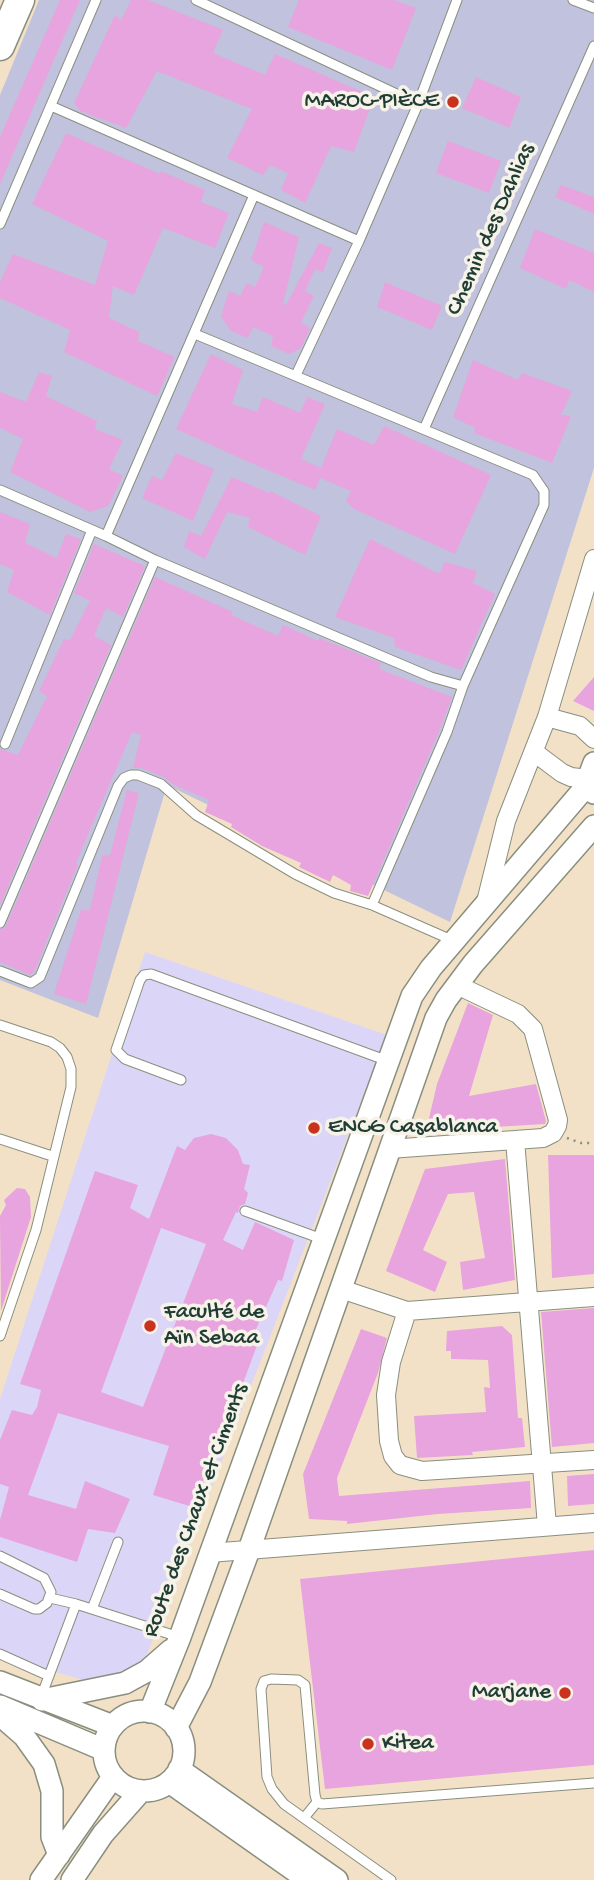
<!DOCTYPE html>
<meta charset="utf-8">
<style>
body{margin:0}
canvas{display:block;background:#f3e1c7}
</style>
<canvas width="594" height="1880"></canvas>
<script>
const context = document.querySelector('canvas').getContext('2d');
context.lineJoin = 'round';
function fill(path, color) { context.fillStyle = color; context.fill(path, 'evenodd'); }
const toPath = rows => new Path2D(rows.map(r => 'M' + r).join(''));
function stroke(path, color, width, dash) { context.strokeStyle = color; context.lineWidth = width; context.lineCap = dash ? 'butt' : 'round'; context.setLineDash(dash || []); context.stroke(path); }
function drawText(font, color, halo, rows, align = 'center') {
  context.font = font + ' "Gochi Hand",sans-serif'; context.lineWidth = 7; context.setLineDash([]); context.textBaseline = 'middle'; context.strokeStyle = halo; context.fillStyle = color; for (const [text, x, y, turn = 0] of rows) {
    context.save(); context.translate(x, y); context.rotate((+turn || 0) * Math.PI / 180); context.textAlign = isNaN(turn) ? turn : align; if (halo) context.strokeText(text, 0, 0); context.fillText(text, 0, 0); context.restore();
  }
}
const built = toPath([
 [145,952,387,1035,132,1693,0,1657,0,1399]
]);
const industrial = toPath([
 [39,0,594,0,594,468,450,922,167,785,98,1018,0,980,0,95]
]);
const building = toPath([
 [60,0,80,0,0,184,0,137],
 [131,0,148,0,223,30,213,53,265,75,275,54,374,97,354,152,331,146,305,203,281,190,288,173,270,165,263,175,227,158,252,109,157,71,126,128,80,111,74,103,115,15,121,20],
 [299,0,394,0,416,8,392,70,288,27],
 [476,77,521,97,509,128,462,108],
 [66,133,160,174,161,171,205,190,201,202,229,213,215,248,163,228,134,295,113,286,109,318,139,332,138,341,175,357,157,396,64,352,70,330,0,298,0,282,13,254,95,285,108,241,32,204],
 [448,141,501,161,489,193,436,173],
 [561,185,594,197,594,214,555,197],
 [264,222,299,237,283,304,286,305,319,243,332,248,323,272,315,269,305,291,314,296,301,322,310,328,306,337,301,348,289,354,271,346,273,336,253,327,248,338,231,331,221,316,229,291,240,296,247,283,255,287,264,267,251,260],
 [535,229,594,253,594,292,569,280,566,289,520,268],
 [385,282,442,306,432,330,377,307],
 [211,354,243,370,232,404,257,412,263,397,300,413,307,397,325,404,301,459,321,468,337,429,374,445,384,426,491,475,455,554,354,509,346,501,351,491,320,478,315,490,251,463,176,429],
 [473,360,518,380,522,373,572,391,561,415,571,416,552,463,474,433,475,428,453,417],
 [39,372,52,376,46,396,97,421,95,429,123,440,109,469,123,476,108,506,90,512,10,472,23,439,0,428,0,392,26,402],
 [176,453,214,469,193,521,142,498,152,476,162,480],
 [232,477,269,493,270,491,321,516,305,555,248,527,250,518,227,512,205,559,184,547,189,531,201,536],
 [0,512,30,524,25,543,57,558,66,534,81,539,50,615,7,592,14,570,0,564],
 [370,539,439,574,445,562,477,571,473,583,495,594,461,670,395,647,394,638,335,617],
 [94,544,145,566,123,617,106,608,94,636,111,645,0,905,0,749,18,755,47,696,39,691,64,639,70,640,90,601,74,593],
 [155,577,233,612,231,615,278,636,283,625,318,641,319,638,381,663,379,669,452,697,440,729,368,896,350,891,351,885,333,875,330,882,299,867,301,863,262,846,231,827,232,824,205,812,209,800,172,784,164,777,141,768,133,768,141,735,132,732,76,862,78,864,34,972,30,975,0,962,0,930,6,926],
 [594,677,594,711,573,701],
 [127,790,139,793,86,1004,54,994,81,910,90,910,102,856,110,855],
 [468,1003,493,1015,469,1096,536,1084,546,1121,545,1124,426,1131,437,1084],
 [211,1134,226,1138,238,1150,243,1164,250,1165,244,1189,248,1193,245,1204,240,1206,238,1213,236,1212,223,1240,243,1250,255,1222,294,1240,282,1281,278,1280,253,1336,259,1340,222,1440,214,1439,196,1508,153,1495,169,1446,58,1413,28,1495,76,1509,85,1481,130,1499,115,1533,88,1529,77,1562,0,1537,0,1520,9,1487,0,1484,0,1440,12,1410,32,1415,37,1407,41,1390,20,1384,95,1171,138,1185,130,1208,149,1219,177,1146,185,1150,194,1138],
 [161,1228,206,1244,143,1407,101,1392],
 [548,1155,594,1155,594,1274,552,1278],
 [505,1159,515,1280,463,1290,460,1262,485,1258,474,1192,448,1194,423,1250,447,1262,435,1292,386,1271,425,1169],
 [17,1188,25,1189,30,1197,31,1217,1,1311,0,1216,6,1205,4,1200],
 [594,1308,594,1443,552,1447,541,1312],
 [502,1326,512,1335,518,1418,522,1418,525,1447,472,1452,473,1455,417,1458,414,1416,486,1412,484,1387,490,1388,488,1360,451,1359,451,1351,446,1351,447,1331],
 [361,1329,387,1338,378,1373,337,1478,339,1496,530,1481,531,1508,438,1514,347,1524,347,1521,309,1519,303,1474],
 [594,1474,594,1504,568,1506,567,1476],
 [594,1550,594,1765,325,1789,300,1579]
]);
const path = toPath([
 [567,1138,581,1143,594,1143]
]);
const service = toPath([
 [196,0,418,104],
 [573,0,594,8],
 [51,106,359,241],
 [0,224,96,0],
 [195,334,533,475,544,491,544,505,463,686,447,732,372,905,454,941],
 [296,375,359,241,418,104,457,0],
 [424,429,594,46],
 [0,490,106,536,155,560,431,677,463,686],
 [106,536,254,195],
 [5,744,92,530],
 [0,923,155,560],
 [0,971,31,983,40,977,118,786,124,778,131,775,138,775,161,784,196,815,295,874,334,893,372,905],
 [0,1025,51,1042,60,1048,67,1057,71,1069,71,1087,36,1230,0,1336],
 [181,1080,125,1059,116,1050,140,980,144,975,151,974,388,1061],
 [0,1139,52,1156],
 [245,1211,322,1239],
 [0,1556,44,1578,51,1592,47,1603,39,1609,34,1609,0,1594],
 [50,1598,76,1604,179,1637],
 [92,1609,118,1542],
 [0,1654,49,1676],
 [41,1697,76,1604],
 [304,1818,317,1802],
 [391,1880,284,1804,272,1789,267,1777,261,1689,264,1681,271,1679,298,1680,305,1685,315,1795,317,1802,322,1804,594,1783]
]);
const minor = toPath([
 [547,717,580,726,594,739],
 [534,752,562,773,571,777,588,779],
 [486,902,506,821,547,717,594,559],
 [515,1140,547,1526],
 [389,1149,543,1138,553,1133,557,1126,558,1120,533,1029,518,1014,457,985],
 [341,1289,407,1311,594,1297],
 [407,1311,391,1362,386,1395,389,1441,393,1456,400,1465,422,1471,594,1460],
 [209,1553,594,1523]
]);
const tertiary = toPath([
 [594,763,588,779,594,793],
 [0,1682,113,1726],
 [42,1700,125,1683,147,1671,171,1650],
 [0,1706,104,1750],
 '104 1751a40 40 0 1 1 80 0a40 40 0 1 1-80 0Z',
 [150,1712,180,1637,412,996,431,968,589,783],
 [0,1715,24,1736,44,1764,52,1791,52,1837,59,1855],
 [176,1728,200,1682,249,1550,436,1018,446,1000,473,964,594,826],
 [179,1769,337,1880],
 [169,1782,308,1880],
 [41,1880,113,1777],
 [72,1880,103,1834,141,1791]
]);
const trunk = toPath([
 [0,46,20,0]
]);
const markers = [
 [453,102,7,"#c8321e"],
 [314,1128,7,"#c8321e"],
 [150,1326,7,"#c8321e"],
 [565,1693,7,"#c8321e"],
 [368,1744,7,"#c8321e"]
];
const poiNames = [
 ["MAROC-PIÈCE",439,102,"right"],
 ["ENCG Casablanca",328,1128],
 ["Faculté de",164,1313],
 ["Aïn Sebaa",164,1339],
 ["Marjane",551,1693,"right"],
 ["Kitea",382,1744]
];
const streetNames = [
 ["Chemin des Dahlias",492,230,-66],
 ["Route des Chaux et Ciments",197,1511,-70]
];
fill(built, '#dbd6f7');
fill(industrial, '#c1c2dd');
fill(building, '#e8a4de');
stroke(service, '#898f7e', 11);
stroke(minor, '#898f7e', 20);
stroke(tertiary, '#898f7e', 24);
stroke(trunk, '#898f7e', 31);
stroke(path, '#898f7e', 2.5, [2, 5]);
stroke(service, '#fff', 9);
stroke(minor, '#fff', 18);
stroke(tertiary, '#fff', 21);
stroke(trunk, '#fff', 28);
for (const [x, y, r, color] of markers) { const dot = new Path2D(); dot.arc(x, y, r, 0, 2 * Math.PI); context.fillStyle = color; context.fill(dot); stroke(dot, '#f7f3e8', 2.5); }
drawText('23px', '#1f3d34', '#f7f3e8', poiNames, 'left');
drawText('23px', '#1f3d34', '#f7f3e8', streetNames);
</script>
